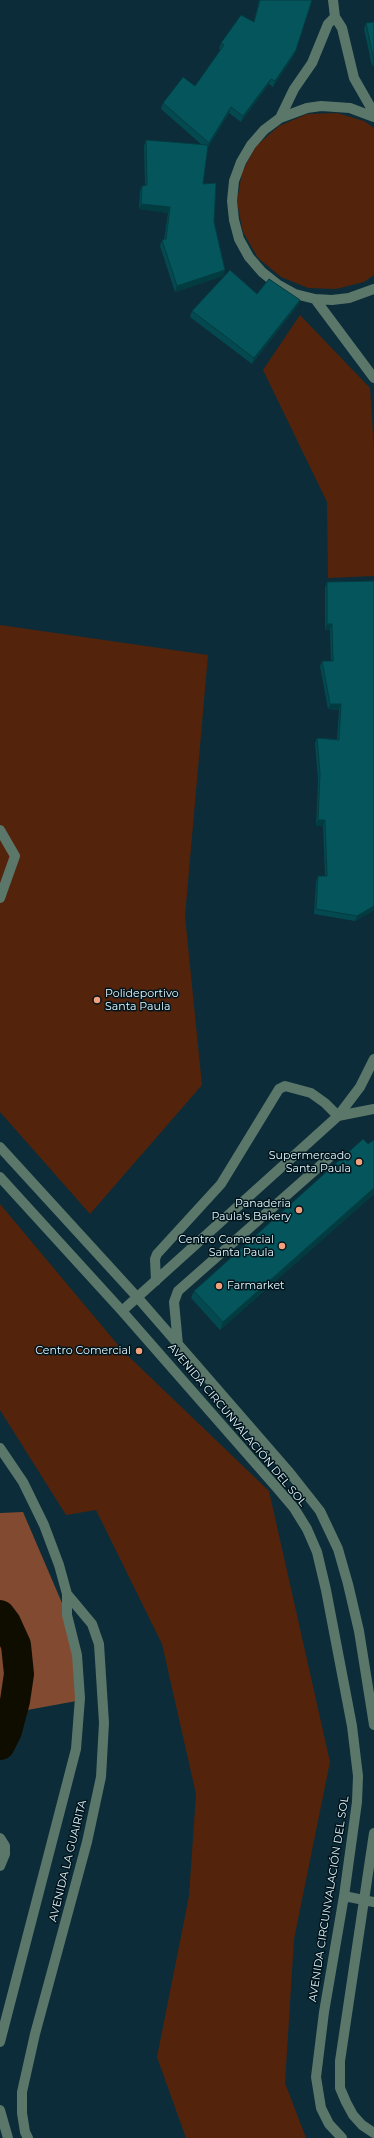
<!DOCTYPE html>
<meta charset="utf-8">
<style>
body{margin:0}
canvas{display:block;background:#0b2c38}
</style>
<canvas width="374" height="2138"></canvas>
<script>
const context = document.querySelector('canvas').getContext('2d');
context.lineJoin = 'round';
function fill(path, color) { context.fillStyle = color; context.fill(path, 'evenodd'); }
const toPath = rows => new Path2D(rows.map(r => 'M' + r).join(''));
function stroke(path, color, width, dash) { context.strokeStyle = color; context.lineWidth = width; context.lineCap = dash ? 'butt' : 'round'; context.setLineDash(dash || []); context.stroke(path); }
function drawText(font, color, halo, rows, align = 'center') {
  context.font = font + ' Montserrat,sans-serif'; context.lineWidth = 3; context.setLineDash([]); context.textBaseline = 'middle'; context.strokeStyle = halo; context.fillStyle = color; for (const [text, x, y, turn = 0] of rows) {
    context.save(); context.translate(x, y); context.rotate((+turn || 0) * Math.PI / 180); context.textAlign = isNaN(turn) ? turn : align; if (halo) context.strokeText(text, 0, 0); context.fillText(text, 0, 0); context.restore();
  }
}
const green = toPath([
 [337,113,364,121,374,128,374,275,364,282,336,289,308,288,281,277,258,258,243,232,237,202,242,172,256,146,279,126,307,114],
 [300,315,370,388,374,449,374,576,328,578,327,502,263,370],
 [0,625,208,655,185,916,202,1085,90,1214,0,1112],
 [0,1204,123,1351,269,1491,330,1762,294,1939,285,2083,306,2138,186,2138,157,2057,189,1896,196,1794,162,1644,96,1510,66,1515,0,1410]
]);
const forest = toPath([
 [23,1512,65,1610,82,1700,0,1715,0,1513]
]);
const river = toPath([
 [0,1615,6,1623,16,1645,19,1674,15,1701,7,1731,0,1745]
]);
const minor = toPath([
 [333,0,335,17,342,28,354,78,374,113],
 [374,117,350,108,321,106,307,108,280,118,264,130,251,145,241,162,234,181,232,201,234,220,239,239,249,257,262,272,277,284,295,294,315,299,332,300,349,298,374,289],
 [280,118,294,89,312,63,328,24,335,17],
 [315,299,374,378],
 [0,830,15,856,0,898],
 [0,1147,138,1298,290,1473,320,1511,338,1549,348,1584,359,1631,374,1725],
 [0,1177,122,1311,277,1488,294,1508,307,1529,317,1552,326,1590,352,1726,358,1776,357,1802,344,1896,324,2012,316,2077,321,2108,329,2124,342,2138],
 [156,1281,155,1259,157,1254,221,1184,279,1089,285,1086,311,1093,325,1103,338,1116,374,1109],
 [122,1311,338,1116,360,1087,374,1059],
 [178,1345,174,1302,178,1291,330,1157],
 [0,1448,23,1482,44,1525,59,1565,67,1594,67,1615,77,1655,80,1698,76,1749,0,2042],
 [374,1833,340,2061,340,2088,346,2102,353,2115,362,2125,374,2133],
 [0,1838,5,1846,5,1854,0,1866],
 [344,1896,374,1902],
 [0,2110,8,2138],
 [28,2138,25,2132,22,2113,22,2092,35,2034,87,1842,101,1777,104,1723,99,1644,92,1624,67,1594]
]);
const wall = toPath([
 [259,0,312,0,294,55,273,87,269,84,241,122,229,113,207,149,203,184,214,222,223,276,175,292,160,246,162,240,164,240,168,213,139,209,140,191,142,186,145,185,144,146,146,140,202,145,161,109,163,103,195,86,221,50,219,49,221,43,254,22],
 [374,22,374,66,372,66,364,29,366,23],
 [257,294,300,300,298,305,252,364,190,317,192,311],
 [327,582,374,910,355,921,314,914,316,882,318,876,325,876,323,826,316,826,318,780,315,743,317,738,337,739,339,710,328,709,320,666,322,661,331,661,330,630,325,630,325,588],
 [374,1140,374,1194,220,1330,191,1298,194,1291]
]);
const shadedWall = toPath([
 [296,50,294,55,273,87,275,81],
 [374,61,374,66,372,66],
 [271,79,269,84,241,122,243,116],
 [231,107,229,113,207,149,209,143],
 [141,204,170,207,168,213,139,209],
 [225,270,223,276,175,292,177,286],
 [300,300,298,305,252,364,254,358],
 [327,624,332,624,330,630,325,630],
 [330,704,341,704,339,710,328,709],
 [318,820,325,820,323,826,316,826],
 [374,906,374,910,355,921,357,916],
 [374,1188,374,1194,220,1330,223,1322]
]);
const building = toPath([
 [260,0,312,0,296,50,275,81,271,79,243,116,231,107,209,143,163,103,183,77,195,86,224,45,221,43,241,15,254,22,260,0],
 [374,22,374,61,366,23,374,22],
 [146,140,208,145,203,184,216,183,214,222,225,270,177,286,162,240,166,239,170,207,141,204,142,186,147,185,146,140],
 [230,270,257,294,269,279,300,300,254,358,192,311,230,270],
 [374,581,374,906,357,916,316,909,318,876,327,876,325,820,318,820,320,774,317,738,339,740,341,704,330,704,322,661,333,661,332,624,327,624,327,582,374,581],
 [363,1139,368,1144,374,1140,374,1188,223,1322,194,1291,363,1139]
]);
const markers = [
 [97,1000,4,"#f1a17d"],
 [359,1162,4,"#f1a17d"],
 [299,1210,4,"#f1a17d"],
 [282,1246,4,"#f1a17d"],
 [219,1286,4,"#f1a17d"],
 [139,1351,4,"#f1a17d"]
];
const poiNames = [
 ["Polideportivo",105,994,"left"],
 ["Santa Paula",105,1007,"left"],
 ["Supermercado",351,1156],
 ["Santa Paula",351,1169],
 ["Panaderia",291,1204],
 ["Paula's Bakery",291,1217],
 ["Centro Comercial",274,1240],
 ["Santa Paula",274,1253],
 ["Farmarket",227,1286,"left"],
 ["Centro Comercial",131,1351]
];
const streetNames = [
 ["AVENIDA CIRCUNVALACIÓN DEL SOL",237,1425,50],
 ["AVENIDA LA GUAIRITA",68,1861,-76],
 ["AVENIDA CIRCUNVALACIÓN DEL SOL",329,1899,-81]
];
fill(green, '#53230c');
fill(forest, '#824a30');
stroke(river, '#0f0d00', 30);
stroke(minor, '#5b776a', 10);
fill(wall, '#03494f');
fill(shadedWall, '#033c40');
fill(building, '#04555c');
stroke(building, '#033c40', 1);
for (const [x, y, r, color] of markers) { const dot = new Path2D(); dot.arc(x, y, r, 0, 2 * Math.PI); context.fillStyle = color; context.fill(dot); stroke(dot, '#00141b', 1.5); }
drawText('11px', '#e5f7ff', '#00141b', poiNames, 'right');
drawText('11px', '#e5f7ff', '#00141b', streetNames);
</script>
